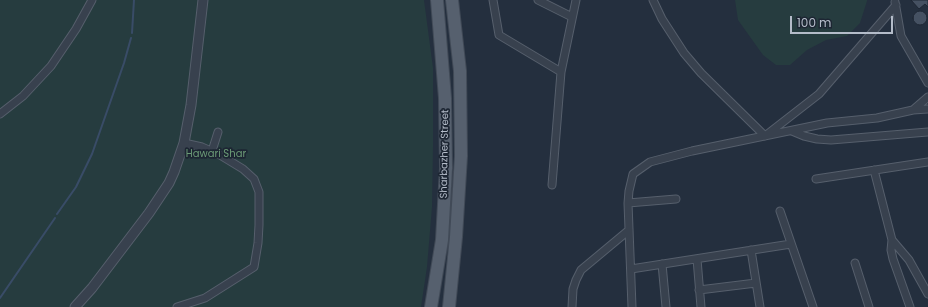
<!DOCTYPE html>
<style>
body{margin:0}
#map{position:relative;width:928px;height:307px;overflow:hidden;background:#242f3e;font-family:Poppins,sans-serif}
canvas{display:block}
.scale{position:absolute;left:790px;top:16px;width:103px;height:18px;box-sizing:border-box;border:2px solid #b4bcc9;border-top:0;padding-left:5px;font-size:12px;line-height:14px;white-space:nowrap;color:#b4bcc9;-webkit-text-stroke:3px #1d2633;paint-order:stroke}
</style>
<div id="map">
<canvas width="928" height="307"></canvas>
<div class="scale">100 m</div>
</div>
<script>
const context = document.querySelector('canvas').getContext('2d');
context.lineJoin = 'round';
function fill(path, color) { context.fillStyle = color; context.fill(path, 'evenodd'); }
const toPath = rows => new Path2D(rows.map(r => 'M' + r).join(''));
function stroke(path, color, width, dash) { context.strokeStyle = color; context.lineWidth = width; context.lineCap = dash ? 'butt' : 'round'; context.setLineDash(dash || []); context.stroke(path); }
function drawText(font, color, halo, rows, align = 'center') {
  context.font = font + ' Poppins,sans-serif'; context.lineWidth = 3.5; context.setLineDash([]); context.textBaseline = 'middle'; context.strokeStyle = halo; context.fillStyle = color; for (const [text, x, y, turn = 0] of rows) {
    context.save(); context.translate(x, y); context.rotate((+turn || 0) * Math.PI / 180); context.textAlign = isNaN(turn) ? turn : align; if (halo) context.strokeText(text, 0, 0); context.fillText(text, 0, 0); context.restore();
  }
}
const green = toPath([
 [0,0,424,0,433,68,433,147,432,207,427,267,421,307,0,307],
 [735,0,867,0,867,1,860,23,847,36,826,40,807,50,790,65,776,65,763,55,738,20]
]);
const stream = toPath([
 [132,33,134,0],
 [57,214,76,187,92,154,124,63,131,38],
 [0,298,55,218]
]);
const building = toPath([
 [911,0,928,0,928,7,925,4,919,9,911,0],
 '913 18a7 7 0 1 1 14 0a7 7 0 1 1-14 0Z'
]);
const minor = toPath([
 [493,0,499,35,561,72],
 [538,0,572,17],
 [653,0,662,19,684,53,701,73,765,136,819,94,896,5],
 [895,2,901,36,928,83],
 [913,110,928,97],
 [0,114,23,96,51,66,76,29,92,0],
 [792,131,804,136,817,139,831,140,928,132],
 [212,151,218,132],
 [874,170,892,240,891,250,893,259,910,307],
 [816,179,928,162],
 [552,185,561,72,576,0],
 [628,203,676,199],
 [780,211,813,307],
 [892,240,909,260,928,294],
 [751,250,760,307],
 [697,259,701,307],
 [855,263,869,307],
 [662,264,666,307],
 [631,269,791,244],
 [699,290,756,283],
 [177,307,205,298,254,267,258,243,259,225,259,192,254,179,243,169,220,155,202,147,184,143],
 [572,307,573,289,576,280,581,270,629,230],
 [632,307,628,203,629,191,633,174,650,162,692,151,827,123,877,118,913,110,928,109]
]);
const tertiary = toPath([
 [75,307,92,288,149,213,169,183,174,172,184,143,191,105,203,0]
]);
const primary = toPath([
 [431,307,442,240,446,168,445,98,437,0],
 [449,307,456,237,461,156,460,71,452,0]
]);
const parkNames = [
 ["Hawari Shar",216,154]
];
const streetNames = [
 ["Sharbazher Street",445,154,-89]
];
fill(green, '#263c3f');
stroke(stream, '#394c67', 2);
fill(building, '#455162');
stroke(building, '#1f2835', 1);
stroke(minor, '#565f6c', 9);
stroke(tertiary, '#565f6c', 11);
stroke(primary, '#414a57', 14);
stroke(minor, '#38414e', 7);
stroke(tertiary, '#38414e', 9);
stroke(primary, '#56606e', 12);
drawText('10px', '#6b9a76', '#1d2633', parkNames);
drawText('10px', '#b4bcc9', '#1d2633', streetNames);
</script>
